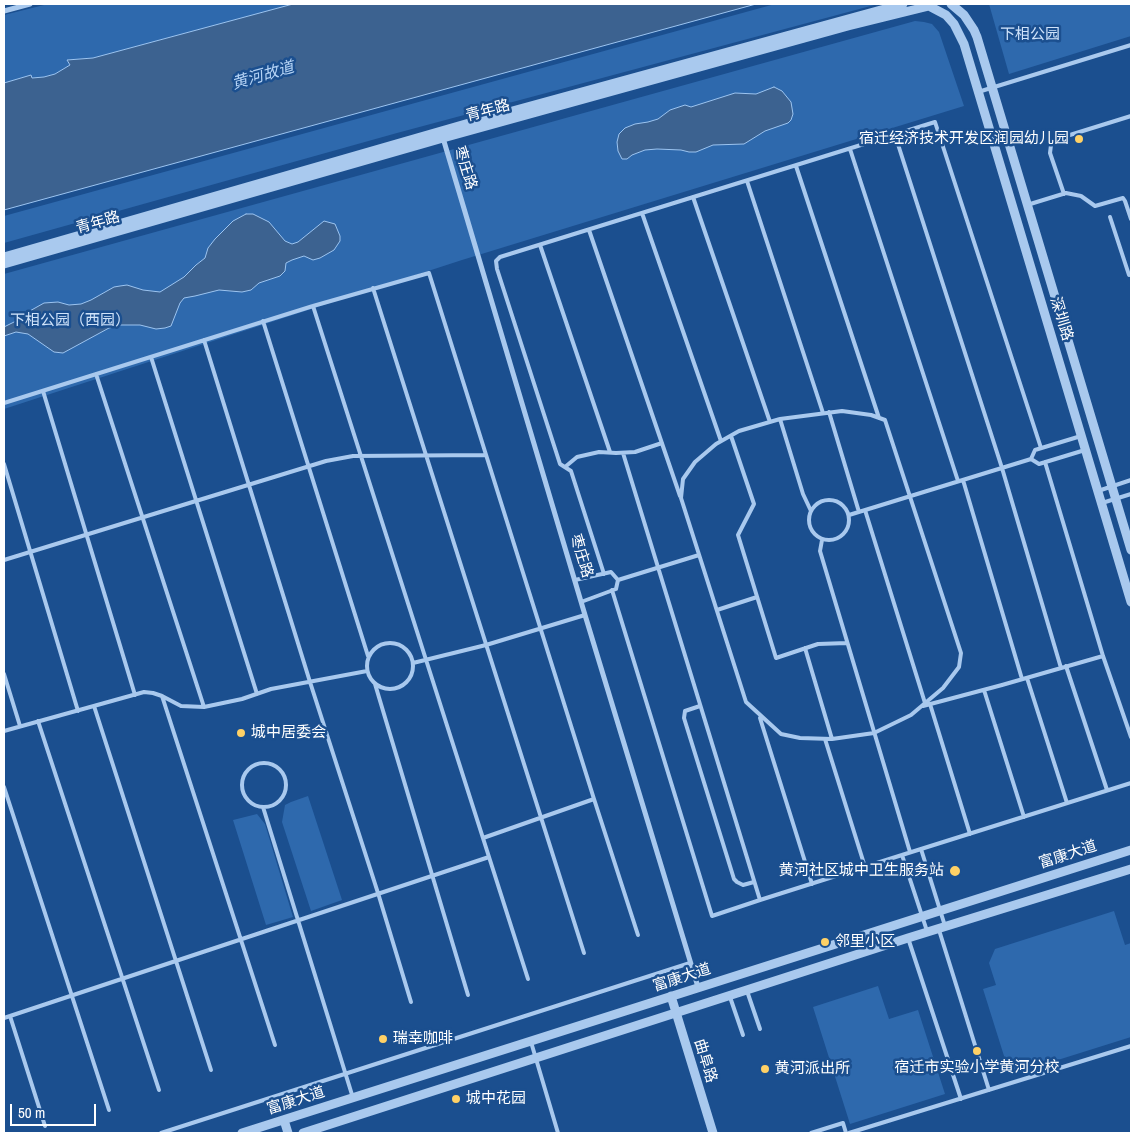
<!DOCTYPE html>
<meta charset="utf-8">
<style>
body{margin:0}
#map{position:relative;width:1135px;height:1137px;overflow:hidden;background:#1b4f8f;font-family:"Archivo Narrow",sans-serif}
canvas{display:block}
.frame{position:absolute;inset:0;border:5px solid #fff;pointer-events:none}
.scale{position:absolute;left:10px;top:1104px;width:86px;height:22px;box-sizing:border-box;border:2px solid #fff;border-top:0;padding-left:6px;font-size:15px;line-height:18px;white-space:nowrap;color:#fff;-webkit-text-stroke:4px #1b4f8f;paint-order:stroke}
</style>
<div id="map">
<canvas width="1135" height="1137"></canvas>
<div class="frame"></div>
<div class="scale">50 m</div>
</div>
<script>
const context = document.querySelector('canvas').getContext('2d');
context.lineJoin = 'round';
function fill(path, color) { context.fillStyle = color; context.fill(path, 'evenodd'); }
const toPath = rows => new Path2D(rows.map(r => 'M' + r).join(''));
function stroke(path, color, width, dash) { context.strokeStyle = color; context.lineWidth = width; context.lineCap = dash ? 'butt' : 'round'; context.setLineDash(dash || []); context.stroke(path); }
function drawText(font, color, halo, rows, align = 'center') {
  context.font = font + ' "Archivo Narrow","Noto Sans SC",sans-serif'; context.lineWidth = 5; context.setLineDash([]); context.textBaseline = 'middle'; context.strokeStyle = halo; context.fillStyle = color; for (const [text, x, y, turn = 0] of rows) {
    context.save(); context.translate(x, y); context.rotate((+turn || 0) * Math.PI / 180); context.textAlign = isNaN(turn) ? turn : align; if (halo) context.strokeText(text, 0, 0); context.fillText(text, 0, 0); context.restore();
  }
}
const green = toPath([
 [48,4,293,4,93,58,67,60,70,65,55,74,44,77,31,78,31,75,4,83,4,15],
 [775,4,878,4,397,133,4,243,4,216],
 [989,4,1131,4,1131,36,1009,74],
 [915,21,924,22,932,24,939,32,964,106,462,260,4,409,4,274],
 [308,796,342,900,311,911,282,822,285,805,291,802],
 [257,814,265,824,293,917,266,925,233,820],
 [1114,911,1125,945,1131,943,1131,1037,1010,1075,983,989,996,985,989,963,995,949],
 [878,986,889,1019,918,1010,945,1094,850,1124,813,1007]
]);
const water = toPath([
 [293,4,756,4,4,210,4,83,31,75,32,78,44,77,55,74,70,65,67,60,93,58,293,4],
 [774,87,782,91,791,102,793,114,791,120,788,123,765,131,744,144,713,145,696,152,689,152,681,150,657,149,645,150,632,155,627,159,622,159,618,151,617,142,619,134,625,128,635,124,648,122,658,119,670,110,685,105,691,107,735,93,756,94,774,87],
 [246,214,253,214,269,222,285,241,292,244,298,242,324,221,335,224,340,236,340,241,334,250,320,258,313,260,304,256,292,260,286,263,285,271,280,276,259,283,251,290,242,292,219,290,195,296,184,298,180,303,171,326,165,328,156,329,140,325,121,325,109,328,63,353,54,352,28,334,16,332,4,336,4,327,18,320,28,312,44,303,58,302,69,305,81,304,91,300,114,287,120,286,127,285,143,290,160,292,184,277,196,265,205,258,208,248,215,239,233,221,246,214]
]);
const service = toPath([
 [978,92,1131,45],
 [895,135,1002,468,1061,668],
 [850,149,958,481],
 [796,166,879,418],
 [747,181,823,413],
 [1064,194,1050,153,1051,145,1054,141,1057,139,1131,116],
 [693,197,770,422],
 [1027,205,1066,193,1081,196,1095,206,1123,198,1125,201,1131,219],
 [642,213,721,441],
 [1110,217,1129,275,1131,274],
 [589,230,680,496],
 [540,245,610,452],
 [373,288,584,953],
 [313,306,528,979],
 [263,321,368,656],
 [204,340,310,682,378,893,411,1002],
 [151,357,257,694],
 [96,374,204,707],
 [43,391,135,695],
 [4,403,313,306,429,273,594,799,638,935],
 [842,411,871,415,885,420,961,653,959,667,943,688,911,715,874,733,832,739,800,738,781,734,746,702,681,498,683,479,695,462,716,444,739,431,780,419,842,411],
 [829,412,859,512],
 [780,419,803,494,811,511],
 [731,436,754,504,738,535,776,658,818,644,847,643],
 [1081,436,1035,450,1031,459,1039,464,1085,450],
 [623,453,760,900,902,855],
 [1045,462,1103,656,1131,737],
 [4,464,78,711],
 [565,467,577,457,599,452,616,453,635,452,662,443],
 [963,480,1022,679],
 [1098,491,1131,480],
 '809 520a20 20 0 1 1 40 0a20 20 0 1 1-40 0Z',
 [1102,503,1131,494],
 [865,510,925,703],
 [849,515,1031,459],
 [822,540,820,551,910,852],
 [4,560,326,461,353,456,486,455],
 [604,574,571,471,560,464,497,269,496,261,500,257,935,122,1041,448],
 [575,580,611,572,618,580,616,589,581,602],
 [618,580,699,555],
 [612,590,712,916,760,900],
 [717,610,757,597],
 '367 666a23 23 0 1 1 46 0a23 23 0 1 1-46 0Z',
 [805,648,832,739],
 [413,663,486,645,585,615],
 [1066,666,1107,790],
 [4,674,20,726],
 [1027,678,1067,803],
 [375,684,468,995],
 [984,690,1024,817],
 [162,696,275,1045],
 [930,704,970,834],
 [94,706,211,1070],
 [700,706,685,711,684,718,734,879,737,882,743,885,754,882],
 [923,706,1002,685,1103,656],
 [760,718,812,884],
 [38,721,159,1090],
 [4,731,144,692,153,693,162,696,181,706,204,707,242,699,271,689,367,671],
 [825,739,865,867],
 '242 785a22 22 0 1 1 44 0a22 22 0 1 1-44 0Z',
 [4,787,109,1110],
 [263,807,353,1098],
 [483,838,594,799],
 [921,849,1131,783],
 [939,930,989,1090],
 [927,931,902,855,921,849,945,926],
 [908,938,961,1099],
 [747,991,760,1029],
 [730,997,743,1035],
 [10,1016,45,1126],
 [4,1018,489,857],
 [531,1042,558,1133],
 [161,1133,690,963],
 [811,1133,843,1123,846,1133],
 [849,1133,1131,1046]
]);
const minor = toPath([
 [4,11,30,4],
 [443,138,585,615,698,987]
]);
const tertiary = toPath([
 [951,4,964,15,974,30,977,37,1131,550],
 [4,257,476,121,903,4],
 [4,264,443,138,848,26,929,6,946,15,954,24,964,44,1131,602],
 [671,996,713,1133],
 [284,1120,288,1133],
 [242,1133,1131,850],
 [303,1133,908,938,1131,869]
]);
const markers = [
 [1079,139,5,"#ffd166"],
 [241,733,5,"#ffd166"],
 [955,871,6,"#ffd166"],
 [825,942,5,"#ffd166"],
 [383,1039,5,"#ffd166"],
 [977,1051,5,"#ffd166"],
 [765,1069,5,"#ffd166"],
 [456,1099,5,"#ffd166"]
];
const parkNames = [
 ["下相公园",1030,35],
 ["下相公园（西园）",70,321]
];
const streetNames = [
 ["青年路",488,111,-15],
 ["枣庄路",465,168,73],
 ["青年路",98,223,-16],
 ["深圳路",1061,319,73],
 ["枣庄路",581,556,73],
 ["富康大道",1068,855,-18],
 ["富康大道",682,978,-18],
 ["曲阜路",705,1061,73],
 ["富康大道",296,1101,-18]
];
const poiNames = [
 ["宿迁经济技术开发区润园幼儿园",1069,139,"right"],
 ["城中居委会",251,733],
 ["黄河社区城中卫生服务站",944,871,"right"],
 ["邻里小区",835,942],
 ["瑞幸咖啡",393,1039],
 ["宿迁市实验小学黄河分校",977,1068,"center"],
 ["黄河派出所",775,1069],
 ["城中花园",466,1099]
];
const waterNames = [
 ["黄河故道",263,76,-16]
];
fill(green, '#2e69ad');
fill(water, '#3c6290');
stroke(water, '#9cc4f0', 1);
stroke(service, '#a9c9ee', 4);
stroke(minor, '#a9c9ee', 5);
stroke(tertiary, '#a9c9ee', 9);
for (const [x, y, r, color] of markers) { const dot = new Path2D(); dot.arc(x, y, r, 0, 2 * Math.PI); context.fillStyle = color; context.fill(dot); stroke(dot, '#1b4f8f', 2); }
drawText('15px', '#cfe3fa', '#1b4f8f', parkNames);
drawText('15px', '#fff', '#1b4f8f', streetNames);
drawText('15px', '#fff', '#1b4f8f', poiNames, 'left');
drawText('italic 16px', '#b5d3f5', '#1b4f8f', waterNames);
</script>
